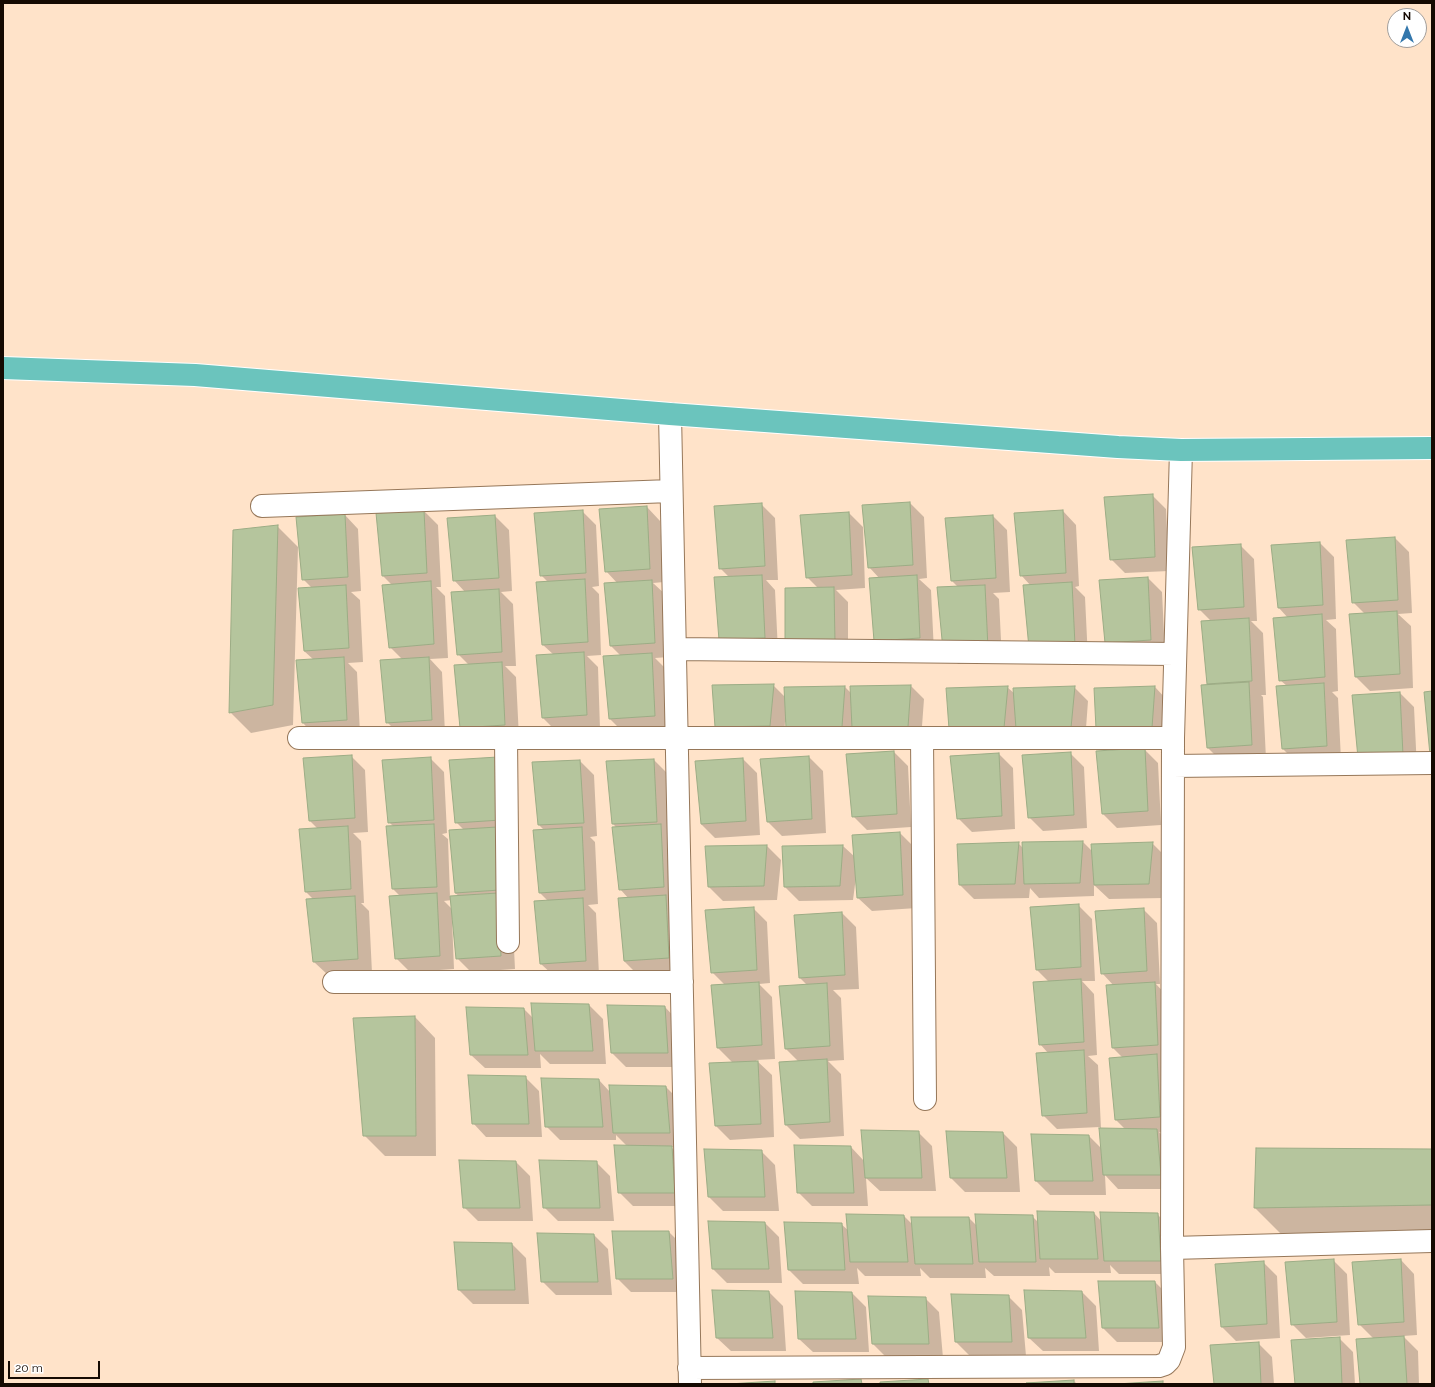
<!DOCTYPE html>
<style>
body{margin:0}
#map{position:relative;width:1435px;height:1387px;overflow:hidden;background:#ffe3c9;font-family:Raleway,sans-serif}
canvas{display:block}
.frame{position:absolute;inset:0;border:4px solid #150a02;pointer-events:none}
.north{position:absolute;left:1387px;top:8px;width:40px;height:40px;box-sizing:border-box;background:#fff;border:1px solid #a19d9a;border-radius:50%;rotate:0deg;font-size:11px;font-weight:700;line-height:16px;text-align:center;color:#150a02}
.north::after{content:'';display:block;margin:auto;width:14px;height:18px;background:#3377ac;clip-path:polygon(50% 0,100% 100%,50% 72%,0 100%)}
.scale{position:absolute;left:8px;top:1361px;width:92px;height:18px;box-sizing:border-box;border:2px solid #150a02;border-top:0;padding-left:5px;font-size:12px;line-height:14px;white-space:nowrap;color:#150a02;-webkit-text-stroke:3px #fff;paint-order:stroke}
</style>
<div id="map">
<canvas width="1435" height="1387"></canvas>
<div class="frame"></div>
<div class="north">N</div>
<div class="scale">20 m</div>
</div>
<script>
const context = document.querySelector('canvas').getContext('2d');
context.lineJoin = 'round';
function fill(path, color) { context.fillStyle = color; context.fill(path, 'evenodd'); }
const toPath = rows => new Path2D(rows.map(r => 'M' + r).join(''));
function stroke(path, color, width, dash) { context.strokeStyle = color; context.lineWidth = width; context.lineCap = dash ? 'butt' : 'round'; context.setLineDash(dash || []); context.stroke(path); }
const shadow = toPath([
 [1152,495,1166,509,1169,571,1125,573,1111,559],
 [910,503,924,517,927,578,919,579,931,590,934,652,875,641,880,579,869,567,863,506],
 [761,504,775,518,778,580,766,580,775,590,778,651,734,654,730,578,720,568],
 [647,507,660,521,664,582,653,583,666,595,669,657,655,658,665,668,668,730,624,733,610,719,621,656,611,646,605,584,618,584,606,571],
 [424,511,438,525,441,587,436,587,445,596,448,658,430,659,442,672,445,733,401,736,387,722,402,659,390,647,392,585,383,576],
 [582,511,596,525,599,586,592,587,599,594,601,655,587,656,598,667,600,729,557,732,543,718,554,655,543,645,548,582,541,575],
 [1063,511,1076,525,1079,586,1075,587,1085,597,1088,659,1044,661,1031,586,1021,575],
 [849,513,863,527,865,588,836,590,848,602,848,656,800,656,818,588,807,577],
 [345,515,358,529,361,591,351,592,360,600,363,662,348,663,357,672,360,734,316,737,303,723,314,660,304,651,312,588,303,579],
 [495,516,509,530,512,591,501,592,513,604,516,666,505,666,516,677,519,738,475,741,469,665,458,654,465,592,454,580],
 [993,516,1007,530,1010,592,993,593,999,599,1002,661,958,664,944,650,958,587,952,581,946,519],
 [277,526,298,547,293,725,251,733,230,712],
 [1395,538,1409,552,1412,613,1398,614,1411,626,1413,688,1370,691,1356,677,1350,615,1365,614,1353,602],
 [1320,543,1334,557,1336,619,1326,620,1336,629,1338,691,1332,692,1338,698,1341,760,1297,763,1283,749,1287,686,1280,680,1288,618,1279,608],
 [1240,545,1254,559,1257,621,1251,621,1263,633,1266,695,1261,695,1263,697,1266,759,1222,762,1208,748,1210,685,1208,683,1211,621,1199,609],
 [1148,578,1162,592,1165,654,1106,643],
 [773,685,785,697,845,687,851,693,911,686,924,699,921,740,785,722,784,739,730,740,716,726],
 [1007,687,1015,694,1074,687,1088,701,1085,742,964,743],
 [1155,687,1168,701,1165,742,1095,689],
 [1400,693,1414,707,1417,769,1353,696],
 [1144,749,1158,763,1161,825,1117,828,1103,814],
 [894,752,908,766,911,827,867,830,853,816],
 [1070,753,1084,767,1087,828,1043,831,1029,817],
 [999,754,1013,768,1015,829,972,832,958,818],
 [351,756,365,770,368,832,353,833,361,841,364,903,361,903,369,911,372,973,328,975,314,962,314,900,306,892,318,829,310,821],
 [809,757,823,771,826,833,782,836,768,822],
 [430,758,444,772,447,833,442,834,448,839,450,897,459,896,455,893,464,830,456,822,497,758,512,908,515,969,471,972,457,958,453,919,452,919,454,969,410,972,396,958,400,896,393,889,394,827,389,822],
 [452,900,452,909,444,901],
 [743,759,757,773,760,835,715,838,701,824],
 [654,760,668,774,683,972,638,975,624,961,619,899,629,899,620,889,617,828,613,824],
 [580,761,594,775,597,836,590,837,595,842,598,904,588,905,596,913,599,975,555,977,541,964,548,901,540,893,545,831,539,825],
 [900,833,914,847,917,908,872,911,858,898,856,877,853,900,799,901,785,887,843,846,855,857],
 [1083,842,1093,852,1152,843,1166,857,1163,898,1109,899,1094,885,1094,896,1039,898,1030,888,1029,898,974,899,960,885,1018,843,1023,848,1023,843],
 [767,846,781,860,777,900,723,901,709,887],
 [1078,905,1092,919,1095,981,1082,981,1094,994,1097,1055,1088,1056,1098,1065,1101,1129,1125,1129,1116,1120,1110,1058,1123,1058,1113,1048,1114,986,1102,973,1143,909,1157,923,1160,984,1156,984,1168,997,1171,1059,1161,1060,1171,1069,1174,1131,1159,1132,1171,1144,1174,1189,1118,1189,1105,1175,1106,1195,1050,1195,1036,1181,1032,1135,1089,1136,1102,1149,1100,1127,1057,1129,1043,1115,1048,1053,1040,1044,1049,982,1037,970],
 [753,908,767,922,770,983,759,984,772,997,775,1059,756,1060,772,1075,774,1137,730,1140,716,1126,733,1063,718,1048,725,985,712,972],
 [842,913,856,927,859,989,833,990,841,998,844,1060,828,1061,841,1074,844,1136,800,1139,786,1125,799,1062,786,1049,808,986,800,978],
 [589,1005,603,1019,606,1064,550,1064,540,1054,541,1068,485,1068,471,1055,524,1009,534,1019],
 [665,1007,678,1021,682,1067,626,1067,612,1053],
 [415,1017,435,1038,436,1156,385,1156,364,1135],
 [525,1077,539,1091,542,1137,486,1137,473,1123],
 [599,1080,610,1092,666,1087,680,1101,683,1147,671,1147,685,1161,689,1206,633,1206,619,1192,627,1146,616,1135,616,1140,560,1140,546,1126],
 [918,1132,932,1146,936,1191,880,1191,866,1178,868,1206,812,1206,798,1192,851,1147,864,1161],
 [947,1132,1003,1133,1017,1147,1020,1192,965,1192,951,1178],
 [1257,1149,1432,1150,1432,1233,1282,1235,1255,1208],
 [761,1151,775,1165,779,1211,723,1211,709,1197],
 [516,1162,530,1176,533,1221,478,1221,464,1207],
 [596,1162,610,1176,614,1221,558,1221,544,1207],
 [1094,1213,1102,1222,1157,1214,1171,1228,1175,1274,1119,1274,1110,1265,1111,1273,1055,1273,1049,1267,1050,1276,994,1276,985,1268,986,1278,930,1278,920,1268,921,1276,865,1276,857,1268,859,1284,803,1284,789,1270,841,1224,849,1231,904,1216,913,1225,969,1218,977,1226,1032,1216,1038,1222],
 [765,1223,779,1237,782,1283,727,1283,713,1269],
 [669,1232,683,1246,687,1292,631,1292,617,1278],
 [594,1235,608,1249,612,1295,556,1295,542,1281],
 [512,1244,526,1258,529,1304,473,1304,459,1290],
 [1333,1260,1347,1274,1350,1335,1306,1338,1292,1324],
 [1401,1260,1414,1274,1417,1335,1403,1336,1418,1351,1419,1384,1361,1384,1374,1339,1359,1324],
 [1263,1262,1277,1276,1280,1338,1236,1341,1222,1327],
 [1155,1282,1169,1296,1172,1342,1117,1342,1103,1328],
 [769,1292,783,1306,786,1351,731,1351,717,1338],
 [1082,1292,1096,1306,1099,1351,1043,1351,1029,1338],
 [852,1293,866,1307,869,1352,813,1352,799,1339],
 [1008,1296,1022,1310,1026,1356,970,1356,956,1342],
 [925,1298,939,1312,943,1358,887,1358,873,1344],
 [1339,1338,1353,1352,1355,1384,1296,1384],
 [1258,1343,1272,1357,1274,1384,1215,1384],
 [1074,1381,1077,1384,1028,1384]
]);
const building = toPath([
 [1153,494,1155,557,1110,560,1104,497,1153,494],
 [910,502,913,565,868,568,862,505,910,502],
 [762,503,765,566,719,569,714,506,762,503],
 [647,506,650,569,605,572,599,509,647,506],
 [424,510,427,573,382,576,376,513,424,510],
 [583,510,586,573,540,576,534,513,583,510],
 [1063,510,1066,573,1020,576,1014,513,1063,510],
 [849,512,852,575,806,578,800,515,849,512],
 [345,514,348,577,302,580,296,517,345,514],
 [495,515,499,578,453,581,447,518,495,515],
 [993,515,996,578,951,581,945,518,993,515],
 [278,525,273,705,229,713,233,530,278,525],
 [1395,537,1398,600,1352,603,1346,540,1395,537],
 [1320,542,1323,605,1278,608,1271,545,1320,542],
 [1241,544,1244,607,1198,610,1192,547,1241,544],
 [762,575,765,638,719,640,714,577,762,575],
 [917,575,920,638,874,641,869,578,917,575],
 [1148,577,1151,640,1105,643,1099,580,1148,577],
 [585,579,588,642,542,645,536,582,585,579],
 [652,580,655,643,610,646,604,583,652,580],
 [431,581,434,644,389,648,382,585,431,581],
 [1072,582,1075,645,1029,648,1023,585,1072,582],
 [346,585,349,648,304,651,298,588,346,585],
 [985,585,988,648,943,650,937,587,985,585],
 [834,587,835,642,785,643,785,588,834,587],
 [499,589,502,652,457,655,451,592,499,589],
 [1397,611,1400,674,1355,677,1349,614,1397,611],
 [1322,614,1325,677,1279,681,1273,618,1322,614],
 [1249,618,1252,681,1207,684,1201,621,1249,618],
 [584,652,587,715,542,718,536,655,584,652],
 [652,653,655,716,609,719,603,656,652,653],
 [344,657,347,720,302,723,296,660,344,657],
 [429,657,432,720,386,723,380,660,429,657],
 [502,662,505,725,460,728,454,665,502,662],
 [1249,682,1252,745,1207,748,1201,685,1249,682],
 [1324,683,1327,746,1282,749,1276,686,1324,683],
 [774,684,770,726,715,727,712,685,774,684],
 [911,685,908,727,852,728,850,686,911,685],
 [845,686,842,727,786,728,784,687,845,686],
 [1008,686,1004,728,949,729,946,688,1008,686],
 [1075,686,1071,728,1016,729,1013,688,1075,686],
 [1155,686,1152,728,1096,729,1094,688,1155,686],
 [1432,691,1432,755,1430,755,1424,692,1432,691],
 [1400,692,1403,755,1358,758,1352,695,1400,692],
 [1145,748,1148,811,1102,814,1096,751,1145,748],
 [894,751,897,814,852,817,846,754,894,751],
 [1071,752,1074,815,1028,818,1022,755,1071,752],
 [999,753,1002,816,957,819,950,756,999,753],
 [352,755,355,818,309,821,303,758,352,755],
 [809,756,812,819,767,822,760,759,809,756],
 [431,757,434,820,388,823,382,760,431,757],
 [498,757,501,820,455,823,449,760,498,757],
 [743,758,746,821,701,824,695,761,743,758],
 [654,759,657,822,612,824,606,761,654,759],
 [580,760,584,823,538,825,532,762,580,760],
 [434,824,437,887,392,889,386,826,434,824],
 [661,824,664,887,619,890,612,827,661,824],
 [348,826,351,889,305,892,299,829,348,826],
 [497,827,500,890,455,893,449,830,497,827],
 [582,827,585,890,539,893,533,830,582,827],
 [900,832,903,895,857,898,852,835,900,832],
 [1083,841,1080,883,1024,884,1022,842,1083,841],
 [1019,842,1015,884,959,885,957,844,1019,842],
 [1153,842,1149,884,1094,885,1091,844,1153,842],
 [767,845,764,886,708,887,705,846,767,845],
 [843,845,840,886,784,887,782,846,843,845],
 [437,893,440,956,395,959,389,896,437,893],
 [498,893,501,956,456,959,450,896,498,893],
 [666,895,669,958,624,961,618,898,666,895],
 [355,896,358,959,313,962,306,899,355,896],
 [583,898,586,961,540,964,534,901,583,898],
 [1079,904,1081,967,1036,970,1030,907,1079,904],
 [754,907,757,970,711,973,705,910,754,907],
 [1144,908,1147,971,1101,974,1095,911,1144,908],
 [842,912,845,975,799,978,794,915,842,912],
 [1081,979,1084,1042,1039,1045,1033,982,1081,979],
 [759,982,762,1045,717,1048,711,985,759,982],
 [1155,982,1158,1045,1112,1048,1106,985,1155,982],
 [827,983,830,1046,785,1049,779,986,827,983],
 [531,1003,589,1004,593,1051,535,1051,531,1003],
 [607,1005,665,1006,668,1053,611,1053,607,1005],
 [466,1007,524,1008,528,1055,470,1055,466,1007],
 [415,1016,416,1136,363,1136,353,1018,415,1016],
 [1084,1050,1087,1113,1042,1116,1036,1053,1084,1050],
 [1157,1054,1160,1117,1115,1120,1109,1058,1157,1054],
 [827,1059,830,1122,785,1125,779,1062,827,1059],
 [758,1061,761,1124,715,1126,709,1063,758,1061],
 [468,1075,526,1076,529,1124,472,1124,468,1075],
 [541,1078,599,1079,603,1127,545,1127,541,1078],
 [609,1085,666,1086,670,1133,613,1133,609,1085],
 [1099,1128,1157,1129,1161,1175,1103,1175,1099,1128],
 [861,1130,919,1131,922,1178,865,1178,861,1130],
 [946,1131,1003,1132,1007,1178,950,1178,946,1131],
 [1031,1134,1089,1135,1093,1181,1035,1181,1031,1134],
 [614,1145,672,1146,675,1193,618,1193,614,1145],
 [794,1145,851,1146,854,1193,797,1193,794,1145],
 [1256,1148,1432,1149,1432,1205,1254,1208,1256,1148],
 [704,1149,762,1150,765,1197,708,1197,704,1149],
 [459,1160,516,1161,520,1208,463,1208,459,1160],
 [539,1160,597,1161,600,1208,543,1208,539,1160],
 [1037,1211,1094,1212,1098,1259,1040,1259,1037,1211],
 [1100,1212,1158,1213,1161,1261,1104,1261,1100,1212],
 [846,1214,904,1215,908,1262,850,1262,846,1214],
 [975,1214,1033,1215,1036,1262,979,1262,975,1214],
 [911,1217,969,1217,973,1264,915,1264,911,1217],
 [708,1221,765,1222,769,1269,712,1269,708,1221],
 [784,1222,842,1223,845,1270,788,1270,784,1222],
 [612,1231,669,1231,673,1279,616,1279,612,1231],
 [537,1233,594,1234,598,1282,541,1282,537,1233],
 [454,1242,512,1243,515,1290,458,1290,454,1242],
 [1334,1259,1337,1322,1291,1325,1285,1262,1334,1259],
 [1401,1259,1404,1322,1358,1325,1352,1262,1401,1259],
 [1264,1261,1267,1324,1221,1327,1215,1264,1264,1261],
 [1098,1281,1155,1281,1159,1328,1102,1328,1098,1281],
 [712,1290,769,1291,773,1338,716,1338,712,1290],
 [1024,1290,1082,1291,1086,1338,1028,1338,1024,1290],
 [795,1291,852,1292,856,1339,798,1339,795,1291],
 [951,1294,1009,1295,1012,1342,955,1342,951,1294],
 [868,1296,926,1297,929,1344,872,1344,868,1296],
 [1404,1336,1407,1384,1360,1384,1356,1339,1404,1336],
 [1340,1337,1342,1384,1295,1384,1291,1340,1340,1337],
 [1259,1342,1261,1384,1214,1384,1210,1345,1259,1342],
 [861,1379,862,1384,813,1384,813,1382,861,1379],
 [928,1379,929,1384,880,1384,880,1382,928,1379],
 [1074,1380,1074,1384,1026,1383,1074,1380],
 [775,1381,775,1384,729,1384,775,1381],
 [1163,1381,1163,1384,1117,1384,1163,1381]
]);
const minor = toPath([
 [670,414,690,1384],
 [1181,450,1173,738,1172,1248,1432,1241],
 [262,506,671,491],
 [675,649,1175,654],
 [299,738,1173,738],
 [506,738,508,942],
 [922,738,925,1099],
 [1173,766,1432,763],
 [334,982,682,982],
 [689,1368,1159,1366,1165,1364,1169,1360,1174,1347,1172,1248]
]);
const major = toPath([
 [3,368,195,375,670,414,1118,447,1181,450,1432,448]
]);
fill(shadow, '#0003');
fill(building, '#b5c59d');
stroke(building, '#9cac85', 1);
stroke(minor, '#967759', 24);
stroke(major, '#fff', 24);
stroke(minor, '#fff', 22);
stroke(major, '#6bc4bd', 22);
</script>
